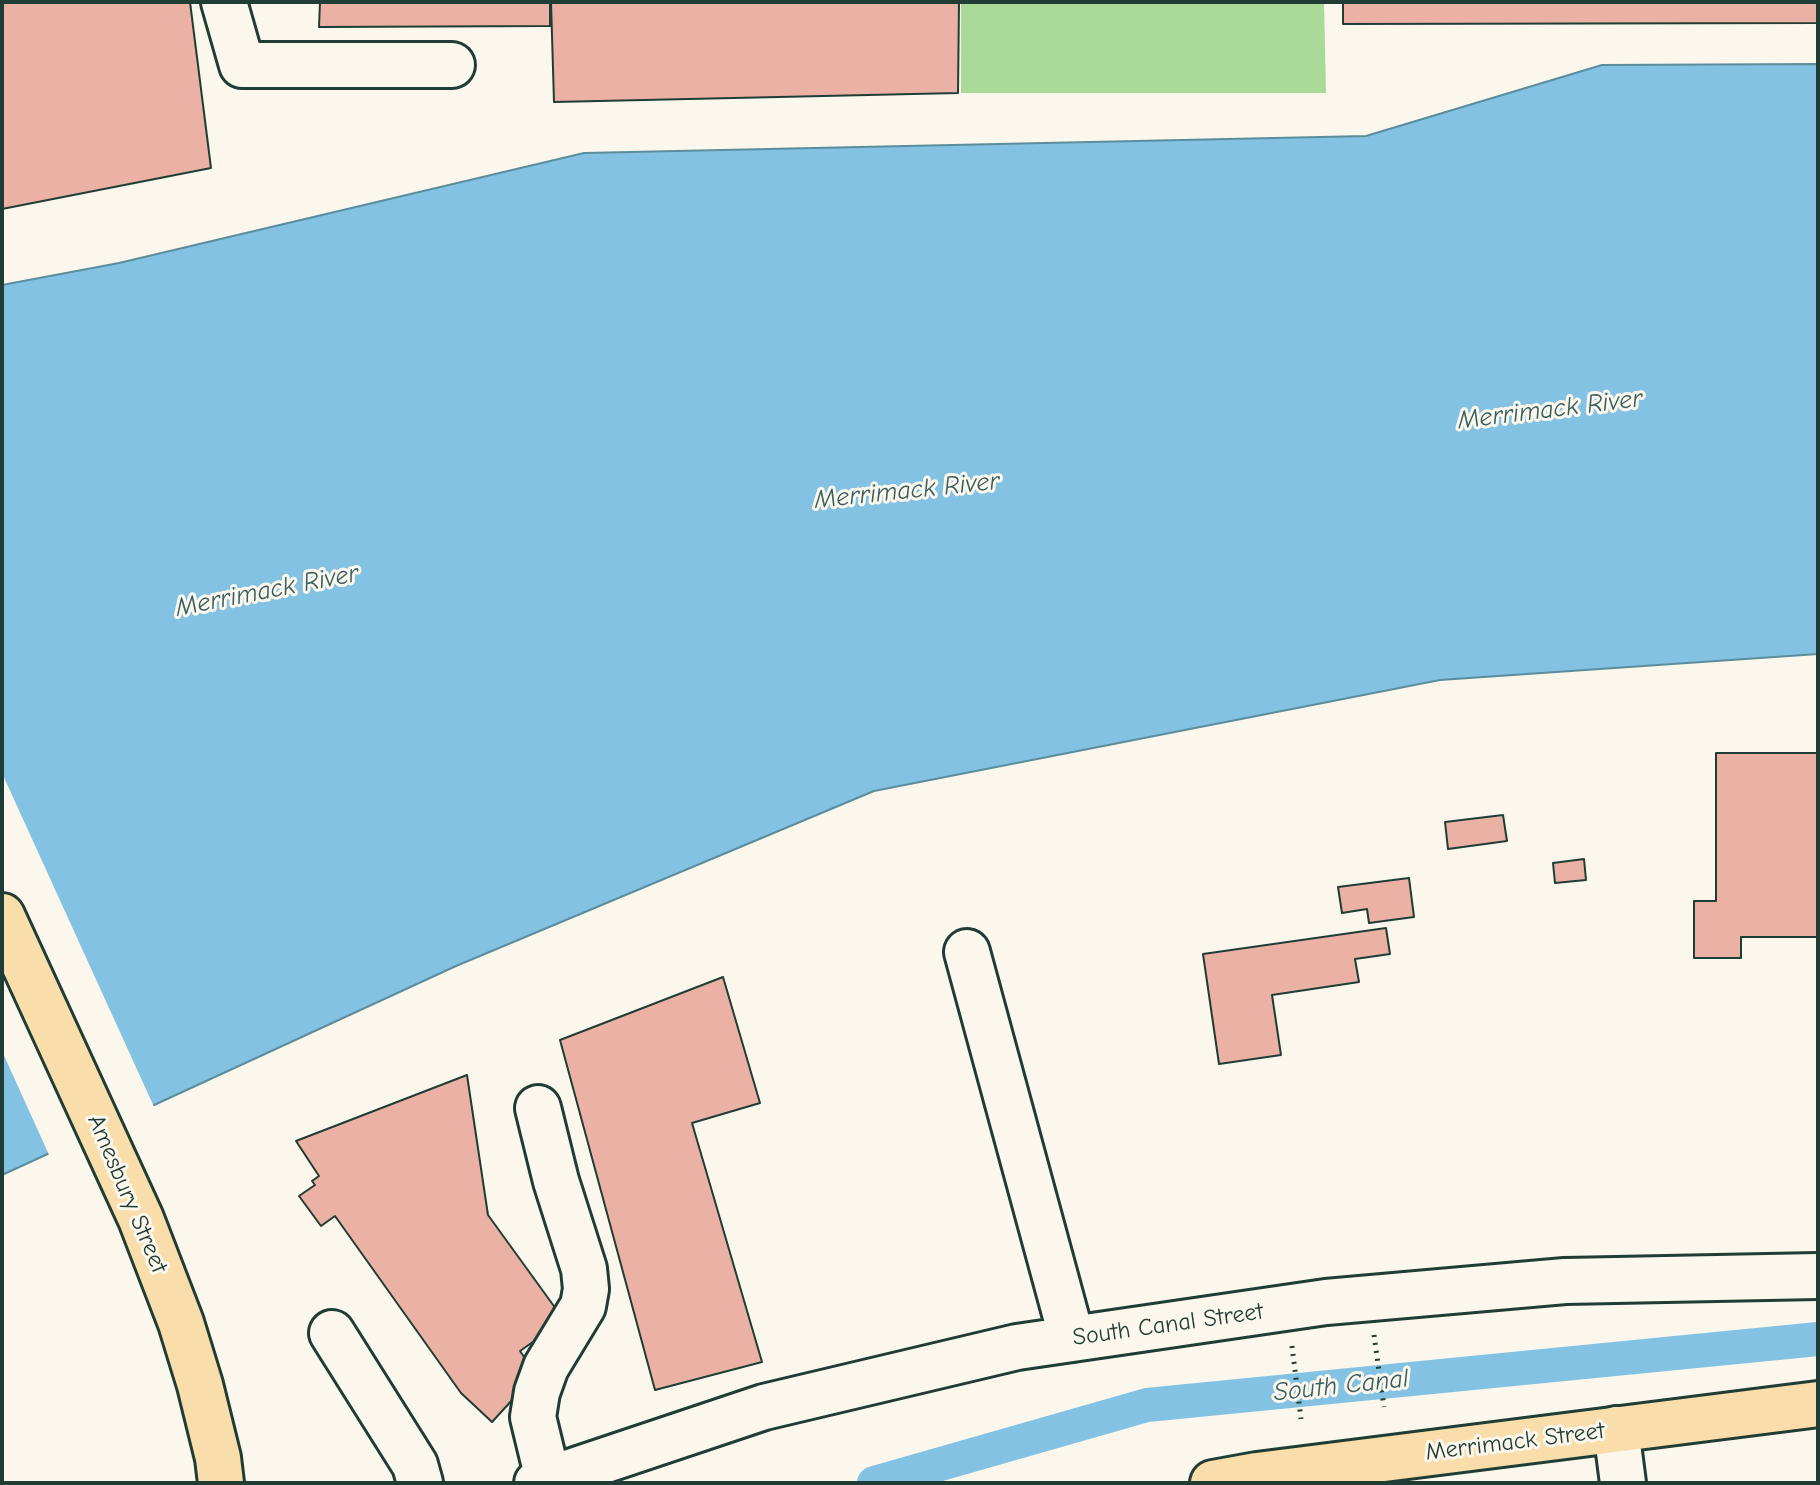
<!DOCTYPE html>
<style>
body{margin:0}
#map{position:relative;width:1820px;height:1485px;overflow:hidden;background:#fbf7ec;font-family:"Comic Neue",sans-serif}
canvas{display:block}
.frame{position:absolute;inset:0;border:4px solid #1f3d34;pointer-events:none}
</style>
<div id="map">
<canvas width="1820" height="1485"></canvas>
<div class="frame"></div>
</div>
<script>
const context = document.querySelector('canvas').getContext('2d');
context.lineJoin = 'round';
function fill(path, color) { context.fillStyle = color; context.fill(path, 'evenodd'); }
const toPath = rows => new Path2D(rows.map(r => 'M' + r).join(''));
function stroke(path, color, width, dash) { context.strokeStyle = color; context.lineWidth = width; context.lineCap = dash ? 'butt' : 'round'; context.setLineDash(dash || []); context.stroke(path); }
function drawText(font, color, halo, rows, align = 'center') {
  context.font = font + ' "Comic Neue",sans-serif'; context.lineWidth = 6; context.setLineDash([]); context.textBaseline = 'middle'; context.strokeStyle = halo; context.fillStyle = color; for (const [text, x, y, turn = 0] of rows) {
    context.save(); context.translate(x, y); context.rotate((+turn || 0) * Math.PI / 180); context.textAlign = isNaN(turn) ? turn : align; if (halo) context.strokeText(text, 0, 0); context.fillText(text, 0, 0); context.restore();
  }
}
const green = toPath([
 [961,2,1324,2,1326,93,961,93]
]);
const water = toPath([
 [1818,64,1818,654,1440,680,874,791,456,966,2,1175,2,285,119,263,584,153,1366,136,1602,65,1818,64]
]);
const pier = toPath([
 [2,773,155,1109,50,1157,2,1051]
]);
const canal = toPath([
 [874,1483,1147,1405,1818,1339]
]);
const building = toPath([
 [2,2,190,2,211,168,2,209,2,2],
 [320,2,550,2,550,26,319,27,320,2],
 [551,2,959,2,958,93,554,102,551,2],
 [1343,2,1818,2,1818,23,1343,24,1343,2],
 [1716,753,1818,753,1818,937,1741,937,1741,958,1694,958,1694,901,1716,901,1716,753],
 [1503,815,1507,841,1448,849,1445,822,1503,815],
 [1584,859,1586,880,1555,883,1553,863,1584,859],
 [1409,878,1414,917,1369,923,1367,909,1342,913,1338,887,1409,878],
 [1386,928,1390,954,1355,959,1359,982,1272,995,1281,1055,1219,1064,1203,954,1386,928],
 [723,977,760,1103,692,1123,762,1362,655,1390,560,1040,723,977],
 [467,1075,488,1215,564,1320,520,1351,536,1374,492,1422,461,1393,335,1216,321,1226,299,1196,315,1185,312,1181,319,1176,296,1141,467,1075]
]);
const path = toPath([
 [1374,1335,1384,1407],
 [1292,1346,1301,1419]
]);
const minor = toPath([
 [224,2,242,65,452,65],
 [967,952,1072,1339],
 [538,1108,556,1181,584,1269,586,1289,583,1306,546,1367,537,1392,533,1417,548,1479],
 [332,1333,415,1465,420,1483],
 [1616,1429,1623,1483],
 [537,1483,764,1407,1017,1347,1326,1302,1565,1281,1818,1276]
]);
const major = toPath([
 [2,916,141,1219,181,1323,200,1385,218,1458,221,1483],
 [1213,1483,1257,1475,1818,1404]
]);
const streetNames = [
 ["Amesbury Street",127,1194,67],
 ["South Canal Street",1168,1325,-8],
 ["Merrimack Street",1515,1442,-7]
];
const waterNames = [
 ["Merrimack River",1550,410,-7],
 ["Merrimack River",907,491,-6],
 ["Merrimack River",267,591,-11],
 ["South Canal",1341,1386,-6]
];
fill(green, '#abd998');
fill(water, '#83c2e3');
stroke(water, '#5b8d9d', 2);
fill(pier, '#fbf7ec');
stroke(canal, '#83c2e3', 34);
fill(building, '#ebb1a5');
stroke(building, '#1f3d34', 2);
stroke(minor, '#1f3d34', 50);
stroke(major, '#1f3d34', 50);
stroke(path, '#1f3d34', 5, [2, 6]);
stroke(minor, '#fbf7ec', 44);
stroke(major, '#f9deab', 44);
drawText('24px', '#1f3d34', '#fbf7ec', streetNames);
drawText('italic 26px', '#385e60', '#fbf7ec', waterNames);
</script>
